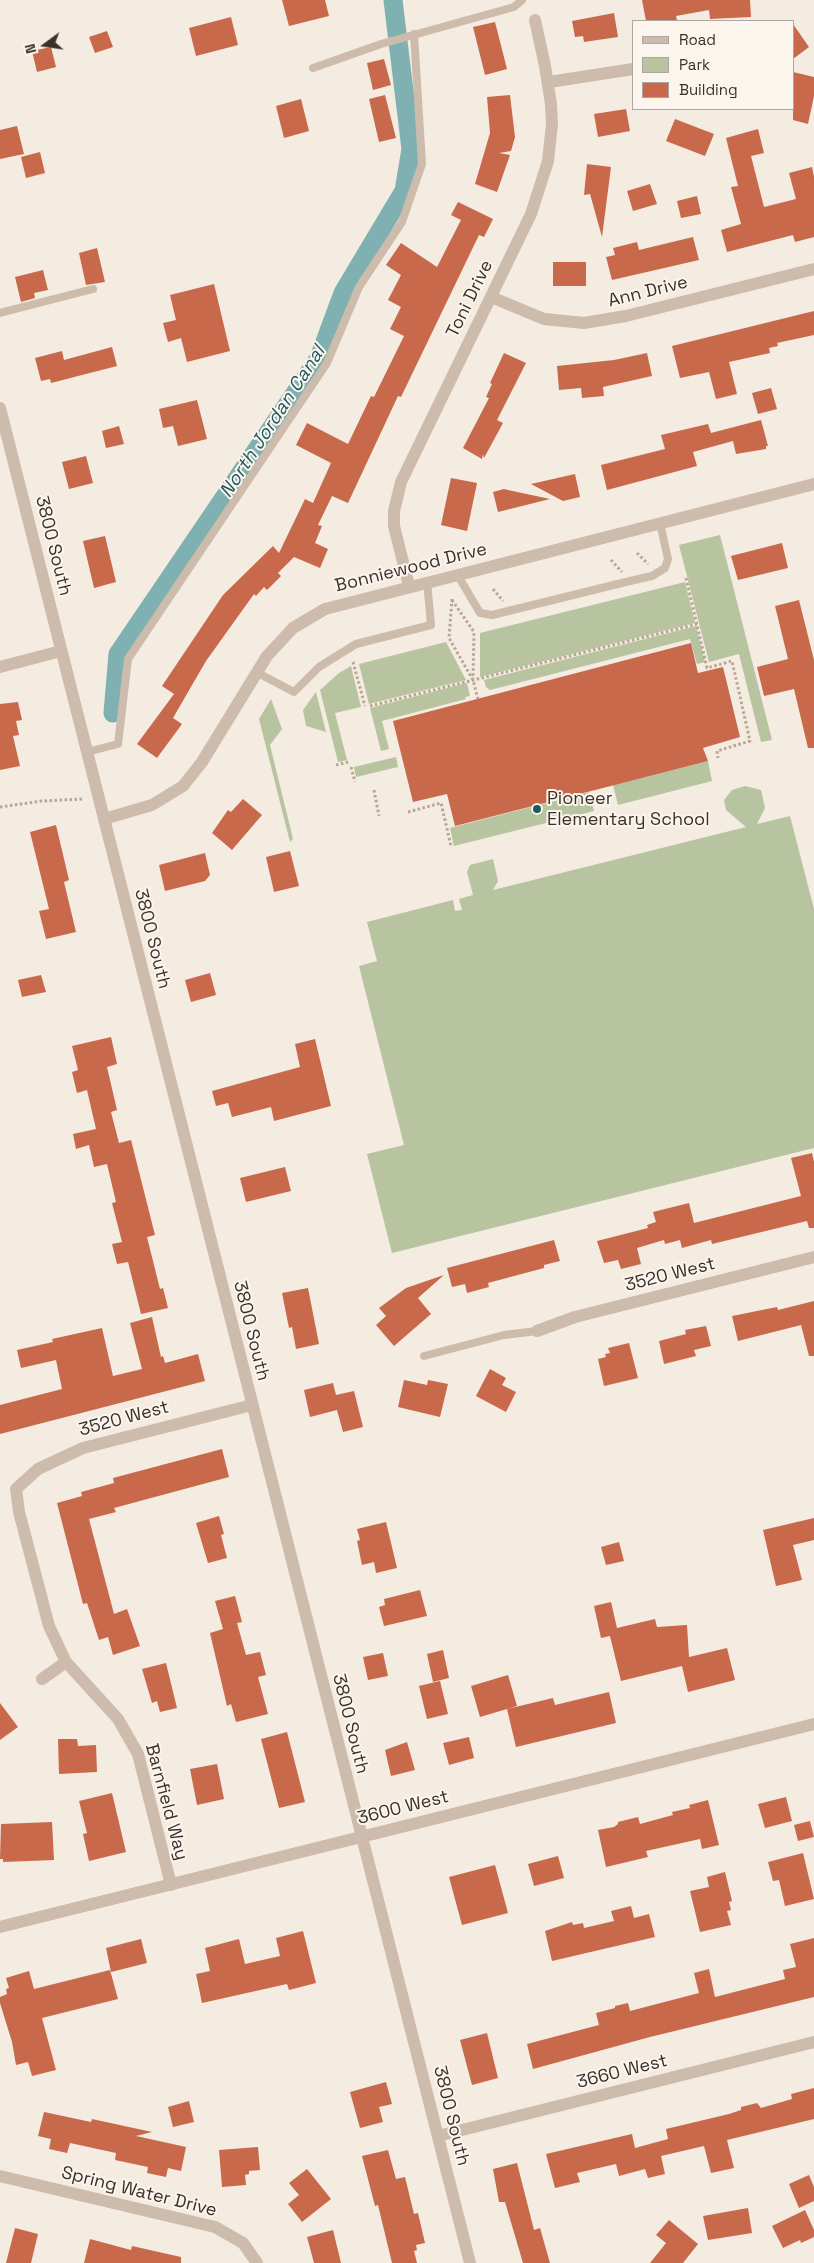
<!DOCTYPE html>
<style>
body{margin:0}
#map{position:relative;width:814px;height:2263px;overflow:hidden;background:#f4ebe1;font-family:"Space Grotesk",sans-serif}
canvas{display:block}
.legend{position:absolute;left:632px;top:20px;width:162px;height:90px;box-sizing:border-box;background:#fbf5ee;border:1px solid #aea6a0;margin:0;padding:6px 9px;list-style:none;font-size:15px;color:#3b302b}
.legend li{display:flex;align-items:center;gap:10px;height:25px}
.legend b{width:25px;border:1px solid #aea6a0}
.north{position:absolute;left:20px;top:20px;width:50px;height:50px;-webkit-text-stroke:4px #fbf5ee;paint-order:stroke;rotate:256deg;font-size:14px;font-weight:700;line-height:20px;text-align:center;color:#3b302b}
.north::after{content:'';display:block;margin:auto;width:18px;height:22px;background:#3b302b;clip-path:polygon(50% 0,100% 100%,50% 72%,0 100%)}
</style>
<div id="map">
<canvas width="814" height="2263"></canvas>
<ul class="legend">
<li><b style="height:6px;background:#cdbbac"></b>Road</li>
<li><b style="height:14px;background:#b8c4a0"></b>Park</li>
<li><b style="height:14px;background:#c8694b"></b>Building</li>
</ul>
<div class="north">N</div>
</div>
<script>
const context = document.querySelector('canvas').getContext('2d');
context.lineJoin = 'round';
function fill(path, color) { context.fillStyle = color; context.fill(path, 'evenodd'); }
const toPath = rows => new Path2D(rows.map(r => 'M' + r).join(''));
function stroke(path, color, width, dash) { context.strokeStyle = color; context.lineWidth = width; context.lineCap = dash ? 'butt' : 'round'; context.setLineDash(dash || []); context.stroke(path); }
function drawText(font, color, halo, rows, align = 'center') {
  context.font = font + ' "Space Grotesk",sans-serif'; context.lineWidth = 4; context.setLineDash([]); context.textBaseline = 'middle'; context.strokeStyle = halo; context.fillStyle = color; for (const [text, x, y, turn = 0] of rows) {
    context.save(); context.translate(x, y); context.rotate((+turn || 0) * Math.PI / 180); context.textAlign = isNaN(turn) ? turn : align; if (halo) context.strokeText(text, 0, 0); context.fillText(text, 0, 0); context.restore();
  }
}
const green = toPath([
 [720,535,772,740,761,742,739,654,709,662,679,545],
 [685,582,695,623,480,677,480,633],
 [696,626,705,662,697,664,690,639,490,690,486,687,484,680],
 [446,642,466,680,369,704,359,664],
 [351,666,361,707,335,713,347,760,338,762,320,690,339,673],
 [467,683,470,696,465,697,466,699,382,721,389,749,381,751,370,708],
 [316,692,326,732,306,726,303,710],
 [271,699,282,729,270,745,293,839,290,842,259,719],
 [396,757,398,767,356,777,354,767],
 [708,761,712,781,618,805,613,785],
 [745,786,761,790,765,808,757,824,790,816,814,909,814,1148,392,1253,367,1154,404,1145,359,966,377,961,367,922,453,900,455,911,462,910,459,899,473,895,467,872,470,865,493,859,498,881,493,890,746,827,726,810,724,800,732,790],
 [589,792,594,811,454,846,450,828]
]);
const canal = toPath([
 [113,713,118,654,319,358,343,293,404,191,411,149,393,0]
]);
const building = toPath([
 [282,0,325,0,329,16,289,26],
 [642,0,750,0,751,17,710,19,709,10,676,16,677,20,675,21,646,21],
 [614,13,618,37,584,42,583,36,575,37,572,21],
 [231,17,238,45,196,56,189,28],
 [495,22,507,69,485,75,473,27],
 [793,24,809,47,793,59],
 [107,31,113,47,95,53,89,37],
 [51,47,56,67,37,72,32,51],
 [384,59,391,85,373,90,367,63],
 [793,72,814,77,814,96,808,124,793,120],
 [385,95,396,138,379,142,369,99],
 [510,95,515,137,511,151,499,153,510,155,497,192,475,184,490,133,487,97],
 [301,99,309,131,284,138,276,106],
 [626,109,630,131,598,137,594,114],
 [675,119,714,134,705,156,666,141],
 [17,126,24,154,0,159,0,130],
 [758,129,764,153,751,156,764,207,796,199,789,173,812,167,814,177,814,237,795,242,793,235,727,252,721,230,741,224,731,187,738,186,726,138],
 [40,152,45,173,26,178,21,157],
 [587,164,611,167,602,237,590,194,584,195],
 [650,184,657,204,633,211,627,191],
 [697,196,701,214,681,218,677,201],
 [458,202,493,219,484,237,479,235,401,397,398,396,348,503,332,496,318,525,322,526,315,543,328,549,320,568,294,557,278,573,281,576,267,590,264,587,256,596,254,594,206,661,173,718,182,724,157,758,137,744,174,694,162,686,223,595,273,546,279,553,305,499,313,503,331,463,296,445,307,423,348,444,371,396,374,397,404,336,390,329,401,307,388,300,401,275,386,265,401,243,437,267,461,220,451,215],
 [693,237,699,260,612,280,606,257,615,255,613,248,637,242,639,250],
 [97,248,105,282,86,285,79,253],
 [553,262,586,262,586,286,553,286],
 [43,270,48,290,34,293,35,298,21,302,15,277],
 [214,284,230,351,187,362,181,338,168,342,163,323,176,320,170,295],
 [814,311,814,335,777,343,778,346,769,348,770,353,729,362,737,394,716,399,709,372,680,378,672,346],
 [112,347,117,366,51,383,50,379,41,381,35,358,62,351,64,360],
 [504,353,526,363,497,420,503,423,484,458,483,454,482,459,463,448,489,398,486,397,492,384,490,383],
 [647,353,652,376,603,387,604,396,582,398,581,388,559,390,557,366,614,360],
 [771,388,777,409,758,414,752,393],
 [197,400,207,439,178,446,173,426,163,428,159,409],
 [761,420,768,446,766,446,766,449,736,454,733,441,693,452,697,466,607,490,601,465,665,449,661,435,708,424,711,433],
 [119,426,124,444,106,448,102,431],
 [86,456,93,483,69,489,62,462],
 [575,474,580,497,563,501,531,484],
 [451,478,477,483,467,531,441,525],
 [504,489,508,490,550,499,498,512,493,492],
 [105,536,116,582,94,588,83,541],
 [782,543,788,568,738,580,731,556],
 [799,600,814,660,814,748,808,748,794,689,764,696,757,667,788,659,775,606],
 [691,643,698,673,723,667,740,737,703,748,708,761,455,826,447,794,413,802,393,721],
 [18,702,22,720,16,721,19,735,13,736,20,766,0,770,0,704],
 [243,799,262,815,232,850,212,833,228,810,231,812],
 [56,825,69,880,64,882,76,932,46,939,39,911,49,909,30,832],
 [290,851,299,886,274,892,266,857],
 [205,853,210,875,205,881,165,891,159,865],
 [210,973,216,995,191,1002,185,980],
 [41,975,46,992,22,997,18,980],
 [111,1037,117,1064,107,1067,117,1110,111,1112,119,1143,131,1140,155,1235,147,1237,160,1289,163,1288,168,1308,141,1314,128,1262,117,1264,112,1244,122,1242,112,1203,116,1202,107,1164,94,1167,89,1145,76,1149,73,1134,96,1129,87,1090,77,1093,72,1072,78,1070,72,1046],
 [315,1039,331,1106,274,1121,271,1107,232,1117,228,1103,216,1106,212,1091,300,1067,295,1044],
 [812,1153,814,1162,814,1228,809,1228,807,1221,712,1244,711,1240,682,1248,680,1240,665,1244,664,1240,637,1248,641,1264,621,1269,618,1260,604,1263,597,1241,648,1228,647,1225,656,1222,653,1212,689,1203,694,1223,801,1196,791,1158],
 [285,1167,291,1191,246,1202,240,1178],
 [554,1240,560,1261,544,1265,544,1268,488,1283,489,1287,467,1293,465,1284,452,1287,447,1268],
 [444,1275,418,1298,431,1314,394,1346,376,1325,386,1316,379,1308,406,1288],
 [308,1288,319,1344,296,1349,292,1327,289,1328,282,1293],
 [814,1301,814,1356,809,1356,801,1325,738,1341,732,1316,777,1307,778,1310],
 [152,1317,161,1357,163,1356,165,1363,198,1354,205,1381,0,1434,0,1405,62,1389,56,1360,21,1368,17,1350,53,1342,52,1339,102,1328,113,1376,142,1369,130,1323],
 [706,1326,711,1346,694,1350,696,1356,664,1364,659,1341,686,1334,685,1330],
 [629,1343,638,1378,604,1386,598,1359,606,1357,605,1354,610,1353,608,1348],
 [490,1369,506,1378,502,1385,516,1392,506,1412,476,1396],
 [404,1380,427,1385,428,1380,448,1384,440,1417,398,1407],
 [333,1383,336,1395,354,1391,363,1427,343,1432,337,1410,310,1417,304,1390],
 [222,1449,229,1477,114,1508,116,1512,89,1519,114,1614,127,1609,140,1646,113,1655,108,1637,99,1640,87,1603,83,1604,57,1503,82,1496,81,1492,114,1483,113,1478],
 [219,1516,224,1534,221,1535,227,1558,208,1563,196,1523],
 [814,1518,814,1540,793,1545,802,1580,776,1586,763,1530],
 [386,1522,397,1568,376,1573,374,1562,362,1565,357,1541,360,1540,357,1529],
 [619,1542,624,1561,606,1565,601,1547],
 [420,1590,427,1616,384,1626,379,1607,385,1605,384,1599],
 [235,1596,242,1622,237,1623,246,1655,260,1652,266,1675,258,1677,268,1714,236,1722,231,1704,227,1706,210,1633,223,1629,215,1601],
 [611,1602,617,1628,655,1619,657,1627,687,1625,689,1657,727,1648,735,1680,688,1692,682,1666,621,1681,610,1636,601,1638,594,1606],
 [443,1650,449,1678,433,1682,427,1654],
 [383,1653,388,1676,368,1680,363,1657],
 [166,1663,177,1708,160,1712,157,1701,152,1703,142,1669],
 [508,1675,517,1706,480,1717,471,1686],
 [440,1681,448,1714,427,1719,419,1686],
 [609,1692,616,1723,516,1747,507,1709,553,1698,555,1705],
 [0,1703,18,1727,0,1740],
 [287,1732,305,1802,279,1808,261,1739],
 [469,1737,474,1758,449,1765,443,1743],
 [58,1739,77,1739,78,1746,96,1745,97,1772,59,1774],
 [407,1742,415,1770,391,1776,385,1750],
 [217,1764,224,1799,197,1805,190,1769],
 [112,1793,126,1852,89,1861,83,1834,87,1833,79,1801],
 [786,1797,792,1821,765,1828,758,1804],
 [708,1800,719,1845,702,1849,700,1839,646,1851,648,1857,606,1867,598,1830,614,1827,618,1824,618,1822,638,1817,640,1824,673,1815,672,1812,690,1808,689,1805],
 [810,1821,814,1837,798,1841,794,1825],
 [52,1822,54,1860,3,1862,3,1859,0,1859,1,1824],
 [803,1853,814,1899,785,1906,779,1880,773,1881,768,1862],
 [558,1856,564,1878,534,1886,528,1864],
 [495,1865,508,1913,462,1925,449,1877],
 [725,1872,732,1901,729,1902,731,1910,727,1911,731,1925,700,1932,690,1891,709,1887,707,1877],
 [631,1906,634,1918,649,1914,655,1937,552,1961,545,1931,572,1922,573,1925,583,1923,584,1928,614,1921,611,1911],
 [303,1931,316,1983,289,1990,287,1984,202,2003,196,1974,210,1971,205,1948,239,1939,245,1964,280,1956,276,1938],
 [814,1938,814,1997,650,2037,533,2069,527,2044,599,2025,596,2013,615,2008,615,2006,628,2003,630,2011,699,1993,694,1973,709,1969,715,1997,785,1979,783,1970,796,1967,790,1944],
 [141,1939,147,1963,111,1972,106,1948],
 [110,1970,118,1999,42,2018,56,2070,32,2076,28,2062,16,2065,12,2042,0,2003,0,1997,7,1994,6,1989,9,1988,6,1978,29,1971,34,1989],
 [487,2033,498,2078,472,2085,460,2040],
 [386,2082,392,2104,379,2107,383,2122,360,2128,350,2092],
 [814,2088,814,2119,727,2140,734,2168,711,2173,704,2146,661,2156,665,2174,648,2178,645,2169,619,2176,616,2164,577,2173,580,2182,555,2188,546,2154,632,2134,635,2148,668,2139,666,2129,729,2114,741,2110,741,2107,757,2103,761,2108,792,2099,791,2094],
 [189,2101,194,2122,173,2127,168,2107],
 [44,2112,91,2122,92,2119,152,2132,136,2136,186,2147,181,2171,168,2168,166,2177,147,2173,148,2167,115,2160,116,2153,70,2143,67,2153,49,2149,51,2139,38,2136],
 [258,2147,260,2170,249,2171,249,2174,245,2175,246,2185,222,2187,219,2150],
 [388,2150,396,2179,405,2177,414,2214,418,2213,425,2243,416,2245,417,2250,414,2251,417,2263,392,2263,378,2205,375,2206,362,2156],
 [517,2163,534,2230,540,2228,550,2263,523,2263,505,2202,499,2202,493,2169],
 [307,2169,331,2199,302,2222,288,2204,299,2195,289,2183],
 [809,2175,814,2187,814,2201,799,2208,789,2184],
 [748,2208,752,2233,708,2240,703,2216],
 [805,2210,814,2230,814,2237,801,2243,800,2240,783,2248,772,2226],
 [669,2220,698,2244,683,2263,650,2263,666,2243,656,2235],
 [15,2228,38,2234,31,2263,6,2263],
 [333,2230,341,2263,314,2263,307,2237],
 [90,2239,131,2250,132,2246,181,2257,181,2263,84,2263]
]);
const path = toPath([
 [637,553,648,564],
 [611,560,622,572],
 [686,578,707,668,732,661,750,741,717,751,718,758],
 [493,589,503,601],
 [452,599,449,638,473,680,478,699],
 [452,600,474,632,473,679],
 [353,662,365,706],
 [370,706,697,624],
 [336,765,348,762],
 [351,767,355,782],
 [374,790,379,816],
 [0,807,42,801,84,799],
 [408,812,441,803,451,846]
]);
const service = toPath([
 [313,68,381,44,514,7,522,0],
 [0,313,93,289],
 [457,574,480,613,492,615,630,581,652,576,665,568,668,559,660,523],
 [256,672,294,692,319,667,356,644,431,625,427,581],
 [87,752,118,744,128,659,327,363,359,287,402,222,422,164,414,34],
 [424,1356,504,1335,537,1331]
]);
const minor = toPath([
 [549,82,633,69],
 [491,297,544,319,584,323,626,316,814,269],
 [0,408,470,2263],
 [409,586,394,526,394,511,401,482,531,214,548,161,552,124,551,104,545,66,535,20],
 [0,667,61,651],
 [104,819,152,805,183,786,202,762,267,656,293,628,325,609,814,484],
 [537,1331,575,1317,814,1257],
 [42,1679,66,1662],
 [171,1885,138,1754,118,1719,66,1662,49,1626,19,1512,16,1489,38,1469,83,1448,252,1405],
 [438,2136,814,2042],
 [0,2176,215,2227,243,2243,257,2263]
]);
const tertiary = toPath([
 [0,1927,814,1724]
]);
const markers = [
 [537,809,5,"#1f5a5e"]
];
const streetNames = [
 ["Ann Drive",648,292,-14],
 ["Toni Drive",470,299,-64],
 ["3800 South",53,546,76],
 ["Bonniewood Drive",411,568,-14],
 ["3800 South",152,939,76],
 ["3520 West",670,1275,-14],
 ["3800 South",251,1331,76],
 ["3520 West",124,1419,-15],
 ["3800 South",350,1724,76],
 ["Barnfield Way",166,1802,75],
 ["3600 West",403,1808,-14],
 ["3660 West",622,2072,-14],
 ["3800 South",451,2116,76],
 ["Spring Water Drive",139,2192,14]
];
const poiNames = [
 ["Pioneer",547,799],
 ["Elementary School",547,820]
];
const waterNames = [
 ["North Jordan Canal",273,422,-57]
];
fill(green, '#b8c4a0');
stroke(canal, '#7fb0b2', 19);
fill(building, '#c8694b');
stroke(path, '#b9a596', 3, [2.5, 2.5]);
stroke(service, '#cdbbac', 8);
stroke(minor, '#cdbbac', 12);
stroke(tertiary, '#cdbbac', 12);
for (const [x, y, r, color] of markers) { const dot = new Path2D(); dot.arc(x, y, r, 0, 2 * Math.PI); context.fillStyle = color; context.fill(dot); stroke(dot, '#fbf5ee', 2); }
drawText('18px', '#3b302b', '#fbf5ee', streetNames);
drawText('18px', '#3b302b', '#fbf5ee', poiNames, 'left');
drawText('italic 19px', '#1f5a5e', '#fbf5ee', waterNames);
</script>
